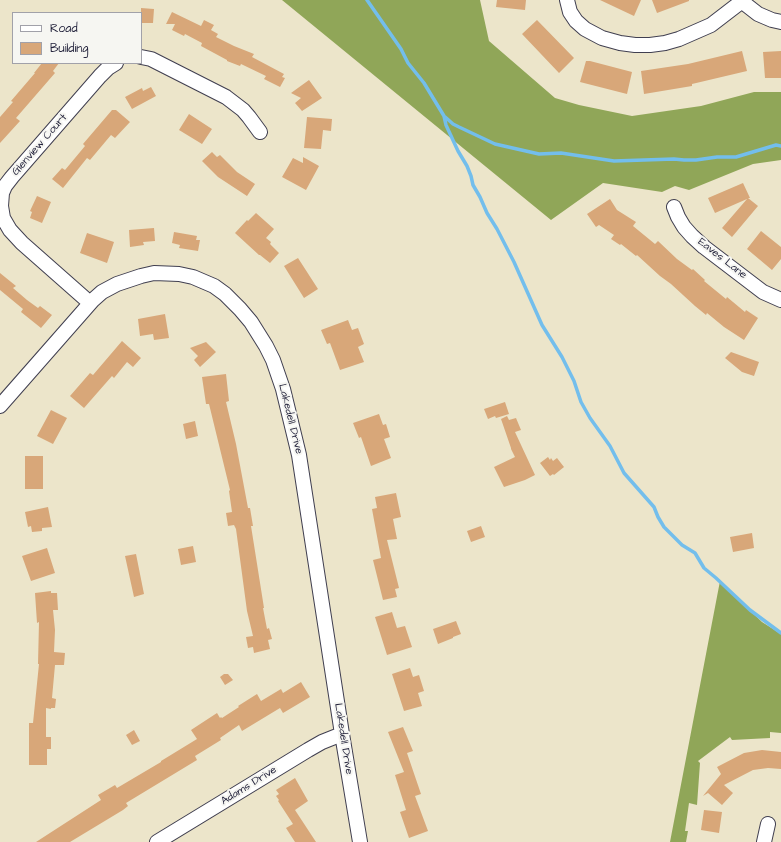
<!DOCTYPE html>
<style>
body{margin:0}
#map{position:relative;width:781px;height:842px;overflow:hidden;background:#ece5ca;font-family:"Architects Daughter",sans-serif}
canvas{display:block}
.legend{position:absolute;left:12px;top:12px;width:130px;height:52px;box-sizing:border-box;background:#f6f6f2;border:1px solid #a1a1a9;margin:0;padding:5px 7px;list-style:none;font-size:12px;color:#22223b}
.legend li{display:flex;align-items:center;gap:8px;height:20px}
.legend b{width:20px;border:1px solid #a1a1a9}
</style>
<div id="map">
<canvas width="781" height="842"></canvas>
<ul class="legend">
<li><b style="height:5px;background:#fff"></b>Road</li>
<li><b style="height:11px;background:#d8a779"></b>Building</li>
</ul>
</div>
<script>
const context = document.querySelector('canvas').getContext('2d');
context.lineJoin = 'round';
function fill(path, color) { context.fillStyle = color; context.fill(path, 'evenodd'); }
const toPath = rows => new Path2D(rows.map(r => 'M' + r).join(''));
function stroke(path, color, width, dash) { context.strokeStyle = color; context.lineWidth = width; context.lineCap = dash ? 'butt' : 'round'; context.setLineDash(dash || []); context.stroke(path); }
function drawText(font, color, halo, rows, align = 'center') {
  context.font = font + ' "Architects Daughter",sans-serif'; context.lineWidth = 4; context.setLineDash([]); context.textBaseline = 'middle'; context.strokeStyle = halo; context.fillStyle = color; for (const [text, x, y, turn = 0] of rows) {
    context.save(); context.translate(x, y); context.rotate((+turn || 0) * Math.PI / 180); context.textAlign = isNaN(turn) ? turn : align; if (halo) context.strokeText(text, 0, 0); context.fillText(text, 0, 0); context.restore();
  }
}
const forest = toPath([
 [282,0,480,0,489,41,555,98,579,105,632,116,701,106,754,92,781,92,781,160,753,164,689,190,675,186,662,192,603,183,551,220],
 [720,581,762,622,781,634,781,733,770,732,770,738,732,740,730,737,698,761,700,763,697,805,689,803,685,831,688,831,686,842,670,842]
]);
const stream = toPath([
 [367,0,401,49,408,63,424,83,444,116,453,124,459,127,495,144,539,154,561,153,614,161,674,159,684,160,696,160,717,157,736,157,776,145,781,146],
 [444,116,446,125,458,151,467,166,471,176,473,185,480,197,487,213,497,229,514,262,542,325,562,357,574,381,581,402,590,418,610,446,624,473,654,507,658,517,664,527,682,545,695,553,704,568,716,578,750,610,781,633]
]);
const building = toPath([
 [497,0,526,0,525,10,496,7],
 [600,0,641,0,634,16],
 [652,0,689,0,689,1,657,13],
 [141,8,154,9,153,23,141,23],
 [172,12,201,26,204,20,214,25,211,30,218,34,216,37,234,46,254,54,252,57,284,74,282,77,285,78,280,87,264,79,266,76,241,64,240,66,227,61,227,60,201,46,202,43,185,34,184,36,172,30,175,24,166,24],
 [537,20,574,58,559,73,522,34],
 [742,51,747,71,692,84,692,86,644,94,641,71,688,64],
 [781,51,781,78,765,78,763,52],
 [586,61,590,61,632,72,627,94,580,82],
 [42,63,59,63,53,71,55,73,16,118,20,121,0,143,0,117,13,102,11,101,35,73,34,73],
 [309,80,322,98,302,111,295,103,301,98,291,93],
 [151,87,156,96,132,109,125,97,142,88,143,91],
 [112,110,116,110,130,122,115,138,111,135,90,160,87,158,63,188,52,179,62,168,65,170,85,146,83,144],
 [189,114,212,129,202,144,179,130],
 [307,117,332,119,331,131,323,130,321,149,304,148],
 [212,152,217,157,220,155,237,172,255,184,247,196,218,177,202,161],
 [303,157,319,166,306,190,282,177,293,158,303,163],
 [743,183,750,198,748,198,758,206,732,237,722,228,747,199,715,213,708,198],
 [37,196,51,202,42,223,30,218,32,212,30,211],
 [610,199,617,210,636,222,633,226,655,244,658,241,677,259,692,270,693,269,705,280,704,281,726,299,727,297,745,312,746,310,758,318,744,340,724,327,707,313,706,315,695,306,671,284,660,276,637,255,636,256,621,244,620,245,611,239,614,235,599,225,596,227,587,214],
 [256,213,274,229,266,238,271,242,270,244,279,253,270,263,260,255,259,255,235,233,247,220,248,221],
 [154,228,155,241,143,242,144,245,130,247,129,230],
 [761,231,781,247,781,259,772,270,747,249],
 [174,232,197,236,196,240,200,240,198,251,179,248,180,245,172,243],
 [87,233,114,242,107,263,80,253],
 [298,258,318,289,304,298,284,266],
 [0,273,16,286,13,288,27,300,38,308,40,306,52,315,41,328,21,312,23,309,0,290],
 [165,314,169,338,154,340,153,334,140,336,138,319],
 [348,320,352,330,358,328,364,344,358,347,364,362,340,370,330,343,327,344,321,330],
 [122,341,141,358,133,367,127,362,114,378,112,376,84,408,70,396,90,373,93,375],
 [206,342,216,352,200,367,194,360,198,356,190,348],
 [731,352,759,362,754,376,742,372,725,358],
 [226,374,229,401,226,402,236,444,248,508,250,508,253,526,251,526,264,608,263,608,267,629,269,628,272,639,268,640,270,649,254,653,253,647,248,648,246,637,253,636,247,611,236,529,234,525,228,526,226,513,232,512,229,491,230,490,209,404,206,404,202,377],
 [505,402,509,414,496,418,495,416,488,419,484,409],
 [51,410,67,418,53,444,37,436],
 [379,414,383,425,386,424,390,437,384,439,391,458,371,466,361,437,359,438,353,423],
 [507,416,509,420,516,418,521,430,515,432,535,475,525,480,504,487,494,467,515,457,511,449,511,448,501,419],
 [195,421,198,436,186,439,183,424],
 [25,456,43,456,43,489,25,489],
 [548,457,550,460,551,458,553,461,557,458,564,467,554,475,553,474,550,476,540,463],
 [396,493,401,517,393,519,397,539,387,540,399,588,395,589,397,597,383,600,373,560,381,558,372,509,377,508,375,497],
 [48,507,52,527,42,528,42,531,32,532,31,526,28,527,25,512],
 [481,526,485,537,471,542,467,531],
 [752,533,754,548,733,552,730,537],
 [193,546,196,562,181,565,178,549],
 [47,548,55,573,31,581,22,556],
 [136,554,144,594,134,597,125,556],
 [51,591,51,593,57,593,58,610,53,610,55,630,54,652,65,653,64,665,55,665,52,698,56,699,55,708,51,708,51,709,46,708,46,737,51,737,51,749,47,749,47,765,29,765,29,723,33,723,39,664,38,664,39,622,37,623,35,593],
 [392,612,397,628,405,626,412,647,387,655,375,617],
 [456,621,461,634,453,637,453,638,438,644,433,629],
 [410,668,413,677,419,675,424,691,418,693,422,706,404,711,392,674],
 [224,674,228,674,233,680,225,685,220,677],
 [301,682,310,697,283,713,280,708,242,731,239,725,220,738,221,740,195,756,197,760,126,803,128,806,123,810,70,842,36,842,101,800,98,795,115,785,117,788,161,762,161,761,197,739,191,730,217,713,220,718,221,717,222,718,239,707,238,706,257,694,261,701,281,689,283,693],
 [403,727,413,751,407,753,421,794,415,796,428,831,409,838,400,812,406,810,395,775,404,772,388,732],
 [134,730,140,741,132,745,126,735],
 [762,750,781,752,781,769,768,768,753,770,724,785,733,793,722,805,708,793,703,796,721,774,717,767,744,753],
 [295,778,308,801,295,810,316,842,295,842,286,828,293,824,278,801,279,800,276,796,279,794,276,790],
 [704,810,722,812,719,833,701,830]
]);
const street = toPath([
 [567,0,570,12,576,21,585,29,602,38,620,43,635,45,650,45,665,43,679,39,711,25,741,2],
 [740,0,758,14,772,20,781,22],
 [141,57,151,59,226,97,243,110,249,117,260,132],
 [674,207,678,217,684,227,692,236,704,247,763,292,781,300],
 [90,303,22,243,10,230,3,218,1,206,2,193,5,186,12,177,100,76,108,68,116,63],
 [0,406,93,300,102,292,117,284,141,276,154,273,179,274,193,277,214,286,225,294,240,309,251,322,266,346,273,360,283,389,299,455,342,734,360,842],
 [157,842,308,750,322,742,342,734],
 [764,842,768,824]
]);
const streetNames = [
 ["Glenview Court",40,145,-49],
 ["Eaves Lane",722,259,38],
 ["Lakedell Drive",290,419,76],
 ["Lakedell Drive",343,739,81],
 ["Adams Drive",249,786,-32]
];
fill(forest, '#90a658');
stroke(stream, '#73beec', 3.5);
fill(building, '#d8a779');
stroke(street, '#403f50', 16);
stroke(street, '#fff', 14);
drawText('11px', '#22223b', '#f6f6f2', streetNames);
</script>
